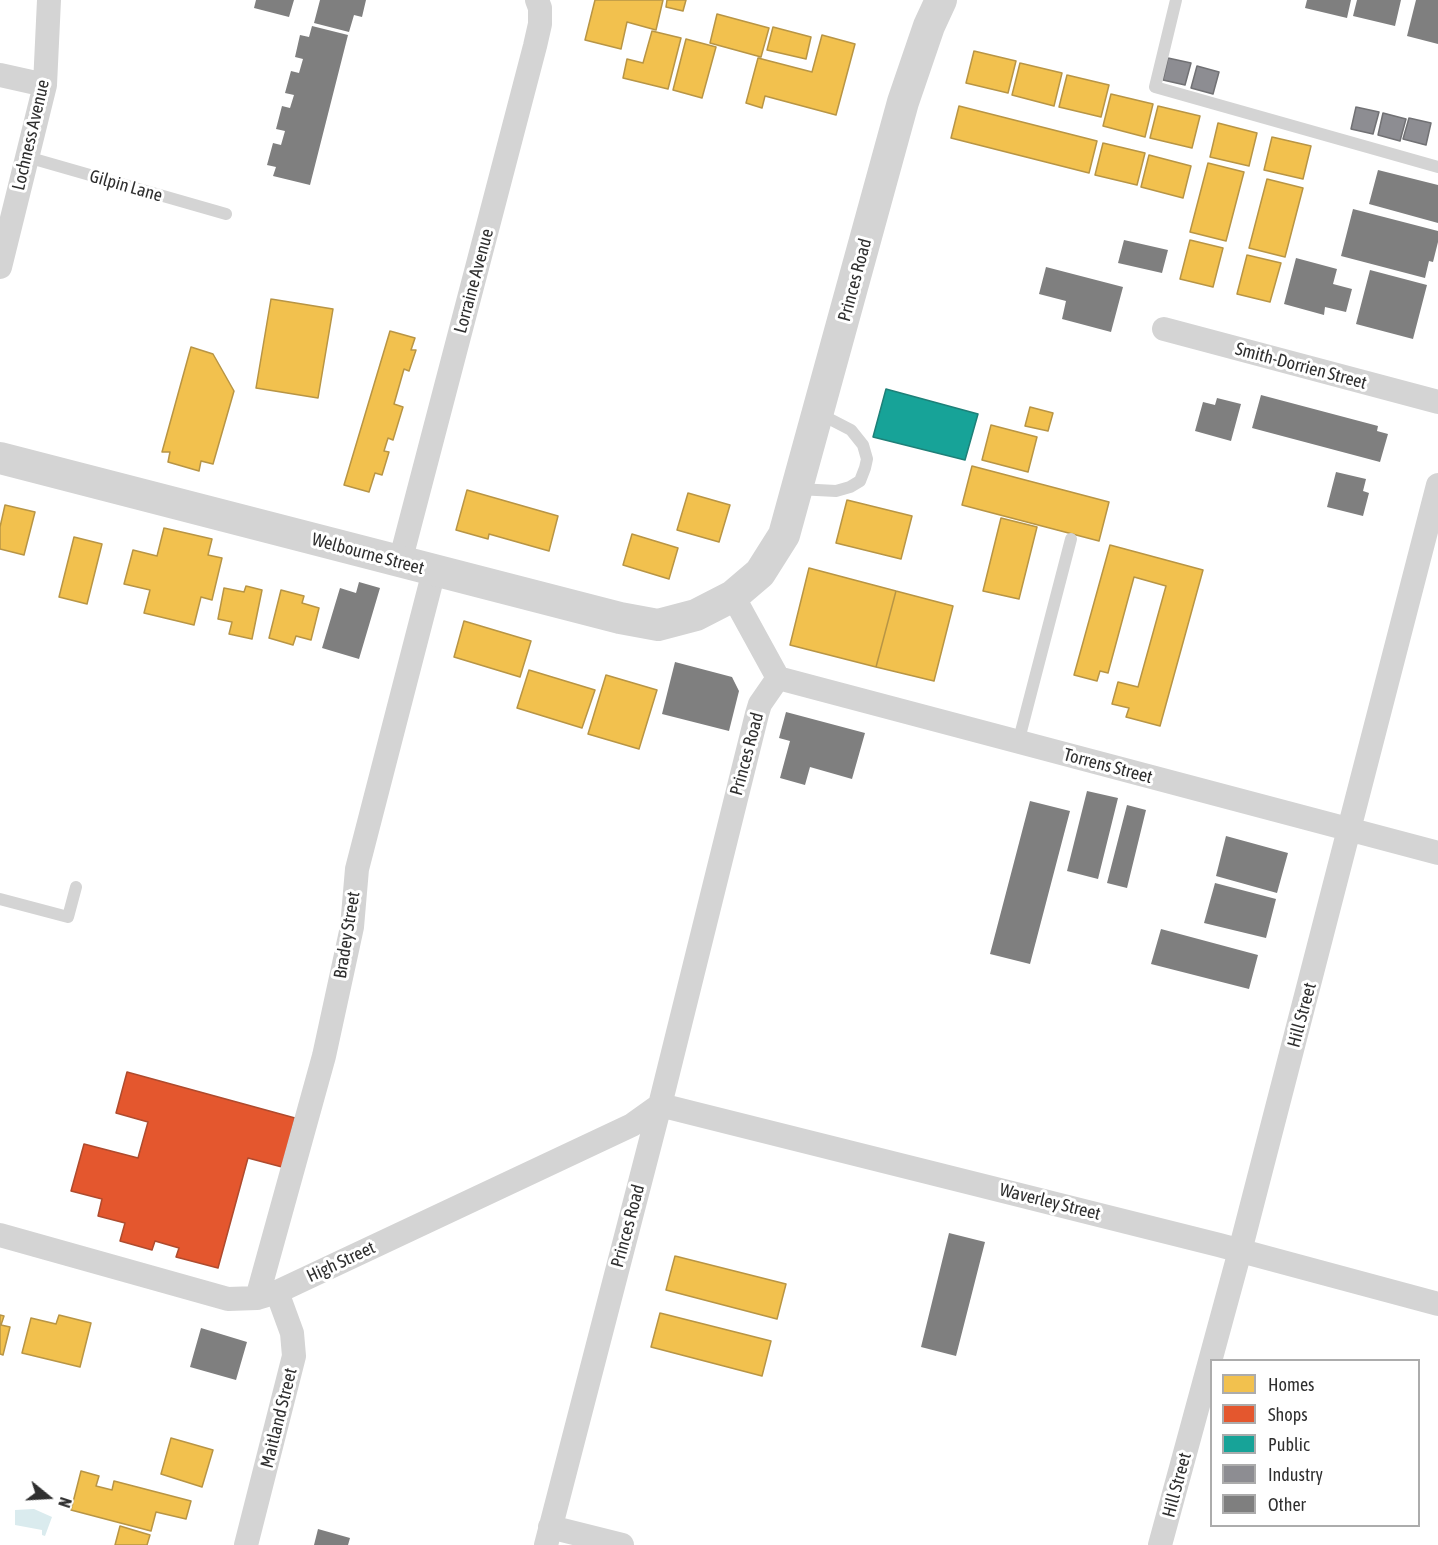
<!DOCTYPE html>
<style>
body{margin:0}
#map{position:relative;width:1438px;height:1545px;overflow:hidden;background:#fff;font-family:"Asap Condensed",sans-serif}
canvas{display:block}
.legend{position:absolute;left:1210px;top:1359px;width:210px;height:168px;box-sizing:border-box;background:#fff;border:2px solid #acacac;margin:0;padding:8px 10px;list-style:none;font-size:18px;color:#2f2f2f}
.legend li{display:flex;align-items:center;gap:12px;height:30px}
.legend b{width:30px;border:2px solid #acacac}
.north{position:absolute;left:18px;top:1467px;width:60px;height:60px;-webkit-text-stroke:4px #fff;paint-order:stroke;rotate:108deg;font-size:16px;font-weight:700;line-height:24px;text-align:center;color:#2f2f2f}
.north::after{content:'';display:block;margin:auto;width:21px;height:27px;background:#2f2f2f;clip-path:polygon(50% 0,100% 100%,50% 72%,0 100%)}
</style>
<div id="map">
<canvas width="1438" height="1545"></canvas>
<ul class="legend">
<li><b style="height:16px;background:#f2c14e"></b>Homes</li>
<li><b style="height:16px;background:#e4572e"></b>Shops</li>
<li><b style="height:16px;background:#17a398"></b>Public</li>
<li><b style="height:16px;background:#8d8d92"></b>Industry</li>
<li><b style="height:16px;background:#7f7f7f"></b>Other</li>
</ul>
<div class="north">N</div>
</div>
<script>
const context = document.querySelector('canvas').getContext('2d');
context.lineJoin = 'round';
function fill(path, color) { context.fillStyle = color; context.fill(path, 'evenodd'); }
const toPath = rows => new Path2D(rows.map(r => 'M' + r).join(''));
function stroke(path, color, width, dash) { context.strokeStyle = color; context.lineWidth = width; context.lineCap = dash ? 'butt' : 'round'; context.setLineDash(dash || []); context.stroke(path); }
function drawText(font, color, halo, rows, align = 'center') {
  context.font = font + ' "Asap Condensed",sans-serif'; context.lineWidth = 6; context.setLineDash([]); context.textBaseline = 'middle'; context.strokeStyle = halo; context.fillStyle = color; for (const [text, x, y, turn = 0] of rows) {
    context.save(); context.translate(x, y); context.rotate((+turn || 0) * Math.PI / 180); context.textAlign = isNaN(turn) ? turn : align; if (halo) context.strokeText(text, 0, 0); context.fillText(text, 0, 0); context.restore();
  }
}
const water = toPath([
 [34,1509,52,1517,45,1536,42,1535,42,1530,15,1525,15,1510]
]);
const homes = toPath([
 [595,0,663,0,656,30,627,22,621,49,585,40,595,0],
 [667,0,686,0,683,11,666,7,667,0],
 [717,14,769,28,761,57,710,43,717,14],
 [773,27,811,37,806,59,767,50,773,27],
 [652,31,681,38,668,89,623,78,627,59,643,63,652,31],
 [822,35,855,44,836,115,765,96,762,108,746,103,758,58,812,72,822,35],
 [686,39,716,47,702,98,673,90,686,39],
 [974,51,1016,61,1008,93,966,83,974,51],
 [1020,63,1062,73,1054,106,1012,95,1020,63],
 [1067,75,1109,85,1101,117,1059,107,1067,75],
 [1111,94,1153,104,1145,137,1103,126,1111,94],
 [959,106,1097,141,1089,173,951,138,959,106],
 [1158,106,1200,116,1192,148,1150,138,1158,106],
 [1218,123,1257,133,1249,166,1210,157,1218,123],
 [1272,137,1311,146,1303,179,1264,170,1272,137],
 [1103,143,1145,153,1137,185,1095,175,1103,143],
 [1149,155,1191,166,1183,198,1141,187,1149,155],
 [1208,163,1244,172,1226,241,1190,232,1208,163],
 [1267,179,1303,188,1285,257,1249,248,1267,179],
 [1190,240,1223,248,1213,287,1180,279,1190,240],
 [1247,255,1281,263,1270,302,1237,294,1247,255],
 [271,299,333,309,318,398,256,388,271,299],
 [390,331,415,338,411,350,416,350,409,371,404,369,394,404,403,407,393,440,388,438,384,451,389,452,382,475,375,473,369,492,344,485,390,331],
 [191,347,213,354,234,391,213,464,201,461,199,471,168,462,170,452,162,452,191,347],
 [1030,407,1053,413,1048,431,1025,426,1030,407],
 [991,425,1037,437,1028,472,982,460,991,425],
 [972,466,1109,502,1099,541,962,505,972,466],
 [467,490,558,516,549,551,489,534,488,539,456,530,467,490],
 [688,493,730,505,719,542,677,530,688,493],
 [847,500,912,516,901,559,836,543,847,500],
 [5,505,35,512,24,555,0,549,0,527,5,505],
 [1001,518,1037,527,1019,599,983,591,1001,518],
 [164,528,212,539,208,555,222,558,212,600,201,597,194,625,144,613,150,590,124,584,133,550,157,556,164,528],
 [632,534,678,548,669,579,623,565,632,534],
 [74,537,102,544,87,604,59,597,74,537],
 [1110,545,1203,570,1160,726,1126,717,1129,708,1112,704,1118,682,1138,687,1166,586,1134,577,1108,673,1100,671,1097,681,1074,675,1110,545],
 [809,568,896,591,876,667,790,645,809,568],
 [246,586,262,590,252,639,229,634,232,622,218,619,224,588,244,592,246,586],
 [281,590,304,596,302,603,319,608,311,640,296,636,293,645,269,638,281,590],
 [896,591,953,606,934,681,876,667,896,591],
 [464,621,531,641,520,677,454,657,464,621],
 [529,670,595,690,582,728,517,708,529,670],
 [606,675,657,690,639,749,588,734,606,675],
 [675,1256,786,1284,777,1319,666,1290,675,1256],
 [660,1313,771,1341,762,1376,651,1347,660,1313],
 [0,1315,4,1316,1,1325,10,1327,3,1355,0,1354,0,1315],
 [59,1315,91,1323,80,1367,22,1353,31,1318,56,1324,59,1315],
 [171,1438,213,1450,202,1487,161,1474,171,1438],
 [81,1471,99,1476,96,1486,112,1490,114,1481,191,1501,186,1519,156,1512,151,1531,71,1510,81,1471],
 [120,1526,150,1535,147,1545,115,1545,120,1526]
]);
const shops = toPath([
 [127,1072,295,1118,282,1167,248,1158,218,1268,176,1257,179,1248,155,1241,152,1250,120,1241,125,1223,98,1216,102,1199,71,1191,84,1144,138,1158,148,1122,116,1113,127,1072]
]);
const public = toPath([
 [886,389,978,414,965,460,873,437,886,389]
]);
const industry = toPath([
 [1168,58,1191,63,1185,85,1163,80,1168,58],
 [1197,66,1219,72,1213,94,1191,88,1197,66],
 [1356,107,1379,112,1373,134,1351,129,1356,107],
 [1383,113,1406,119,1400,141,1378,135,1383,113],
 [1409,118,1431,123,1426,145,1403,139,1409,118]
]);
const building = toPath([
 [256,0,294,0,289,17,254,8],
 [320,0,366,0,362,17,354,15,349,32,314,23],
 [1307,0,1351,0,1347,18,1305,8],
 [1357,0,1401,0,1395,26,1353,16],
 [1416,0,1438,0,1438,44,1407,36],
 [312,26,348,35,310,185,273,176,276,167,267,165,273,143,281,145,285,131,276,129,282,106,290,108,294,95,285,93,291,71,299,73,303,59,295,57,300,35,309,37],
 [1378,170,1438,185,1438,223,1369,204],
 [1353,209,1438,231,1438,242,1433,262,1429,261,1425,278,1341,256],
 [1124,240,1168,250,1162,273,1118,263],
 [1296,258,1337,269,1333,284,1352,289,1346,312,1325,307,1324,315,1284,304],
 [1046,267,1123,287,1111,332,1062,319,1066,301,1039,294],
 [1370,270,1427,285,1413,339,1356,324],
 [1261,395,1378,426,1377,431,1388,434,1380,462,1252,428],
 [1217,398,1241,404,1231,441,1195,431,1203,402,1215,405],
 [1336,472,1366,479,1363,491,1369,493,1363,516,1327,507],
 [359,582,380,588,359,659,322,648,340,588,356,593],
 [675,662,732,677,739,691,729,731,662,714],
 [786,712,865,733,852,779,810,767,805,785,780,778,790,741,779,738],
 [1087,791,1118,798,1098,879,1067,871],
 [1030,801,1070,811,1030,964,990,954],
 [1127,805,1146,810,1127,888,1107,883],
 [1226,836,1288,853,1277,893,1216,876],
 [1215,883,1276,899,1266,938,1204,923],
 [1161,929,1258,955,1249,989,1151,964],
 [949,1233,985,1242,956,1356,921,1347],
 [201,1328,247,1342,236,1380,190,1367],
 [318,1529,350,1538,348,1545,314,1545]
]);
const service = toPath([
 [1176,0,1155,87,1438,167],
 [27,157,226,214],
 [798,489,836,491,850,487,860,481,865,468,867,459,863,445,851,430,820,414],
 [1018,743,1071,539],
 [0,899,68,917,76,887]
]);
const minor = toPath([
 [0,75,45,85],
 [0,267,45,85,49,0],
 [1164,329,1438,402],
 [400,562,535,46,540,24,540,8,537,0],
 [778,678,1438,853],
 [0,1235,228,1299,257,1298,277,1292,632,1125,660,1105,1219,1245,1438,1304],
 [257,1298,324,1056,352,927,357,869,434,571],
 [550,1527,622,1545],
 [246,1545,294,1356,292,1333,277,1292],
 [546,1545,660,1105,757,714,760,704,778,678,733,596],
 [1160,1545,1240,1251,1438,485]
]);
const tertiary = toPath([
 [0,458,620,618,658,625,696,615,733,596,760,573,784,535,903,102,929,26,941,0]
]);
const streetNames = [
 ["Lochness Avenue",31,135,-77],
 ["Gilpin Lane",126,186,16],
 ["Princes Road",855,280,-75],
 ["Lorraine Avenue",474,281,-75],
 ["Smith-Dorrien Street",1301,366,15],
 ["Welbourne Street",368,554,15],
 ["Princes Road",747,754,-75],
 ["Torrens Street",1108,766,15],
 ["Bradey Street",347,935,-81],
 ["Hill Street",1302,1015,-75],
 ["Waverley Street",1050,1202,14],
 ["Princes Road",628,1226,-75],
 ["High Street",341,1262,-25],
 ["Maitland Street",279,1418,-76],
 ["Hill Street",1177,1485,-75]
];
fill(water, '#daebee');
fill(homes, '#f2c14e');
stroke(homes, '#b89545', 1.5);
fill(shops, '#e4572e');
stroke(shops, '#ae4b2e', 1.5);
fill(public, '#17a398');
stroke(public, '#1e8078', 1.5);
fill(industry, '#8d8d92');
stroke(industry, '#717174', 1.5);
fill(building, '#7f7f7f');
stroke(service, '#d4d4d4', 12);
stroke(minor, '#d4d4d4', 24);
stroke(tertiary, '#d4d4d4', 32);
drawText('18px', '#2f2f2f', '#fff', streetNames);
</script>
